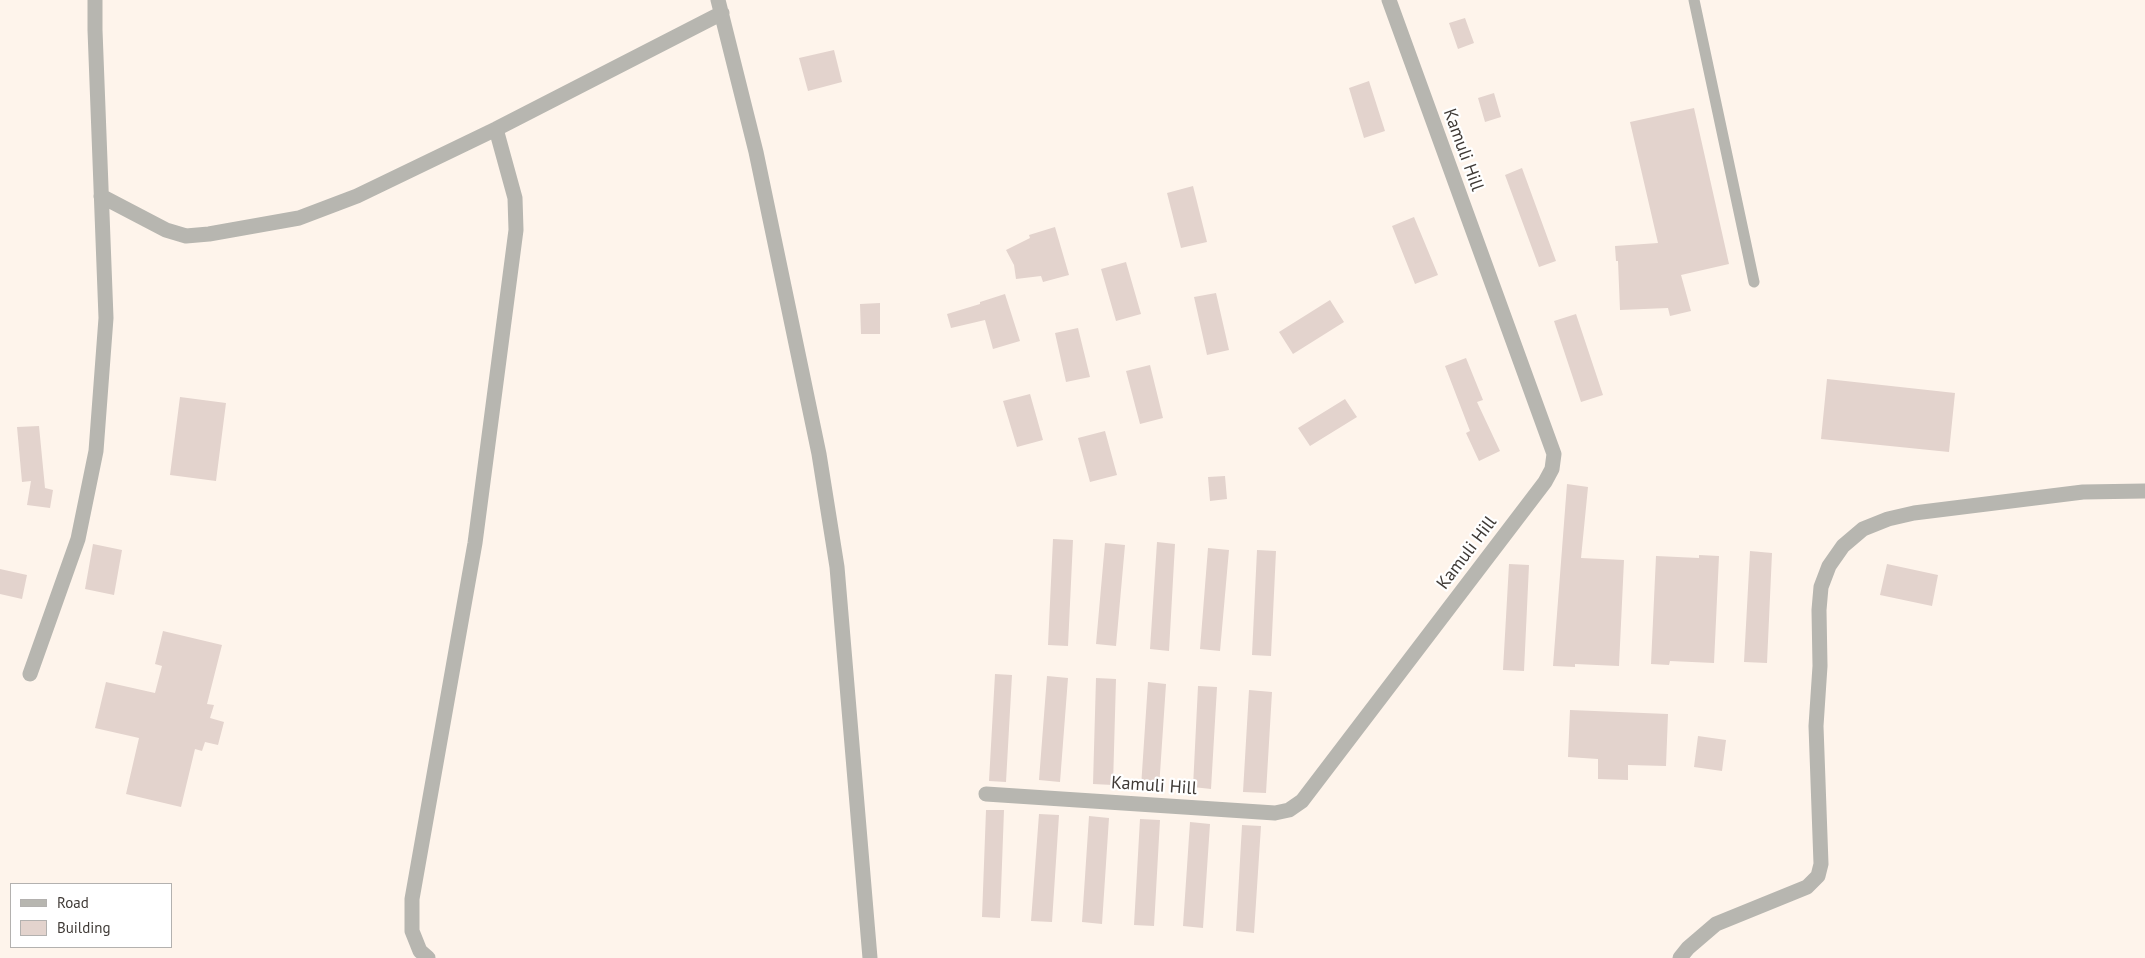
<!DOCTYPE html>
<style>
body{margin:0}
#map{position:relative;width:2145px;height:958px;overflow:hidden;background:#fef4eb;font-family:"PT Sans",sans-serif}
canvas{display:block}
.legend{position:absolute;left:10px;top:883px;width:162px;height:65px;box-sizing:border-box;background:#fff;border:1px solid #b3b1af;margin:0;padding:6px 9px;list-style:none;font-size:15px;color:#403b37}
.legend li{display:flex;align-items:center;gap:10px;height:25px}
.legend b{width:25px;border:1px solid #b3b1af}
</style>
<div id="map">
<canvas width="2145" height="958"></canvas>
<ul class="legend">
<li><b style="height:6px;background:#b7b6b0"></b>Road</li>
<li><b style="height:14px;background:#e3d3cd"></b>Building</li>
</ul>
</div>
<script>
const context = document.querySelector('canvas').getContext('2d');
context.lineJoin = 'round';
function fill(path, color) { context.fillStyle = color; context.fill(path, 'evenodd'); }
const toPath = rows => new Path2D(rows.map(r => 'M' + r).join(''));
function stroke(path, color, width, dash) { context.strokeStyle = color; context.lineWidth = width; context.lineCap = dash ? 'butt' : 'round'; context.setLineDash(dash || []); context.stroke(path); }
function drawText(font, color, halo, rows, align = 'center') {
  context.font = font + ' "PT Sans",sans-serif'; context.lineWidth = 4.5; context.setLineDash([]); context.textBaseline = 'middle'; context.strokeStyle = halo; context.fillStyle = color; for (const [text, x, y, turn = 0] of rows) {
    context.save(); context.translate(x, y); context.rotate((+turn || 0) * Math.PI / 180); context.textAlign = isNaN(turn) ? turn : align; if (halo) context.strokeText(text, 0, 0); context.fillText(text, 0, 0); context.restore();
  }
}
const building = toPath([
 [1465,18,1474,43,1458,49,1449,23],
 [834,50,842,82,808,91,799,58],
 [1369,81,1385,131,1364,138,1349,88],
 [1494,93,1501,117,1485,122,1478,98],
 [1694,108,1729,264,1681,275,1691,311,1670,316,1668,308,1620,310,1618,261,1616,261,1615,246,1658,243,1630,122],
 [1522,168,1556,261,1539,267,1505,175],
 [1193,186,1207,242,1181,248,1167,193],
 [1414,217,1438,275,1415,284,1392,226],
 [1055,227,1069,275,1043,282,1041,276,1016,279,1014,265,1006,250,1030,238,1029,235],
 [1126,262,1141,314,1116,321,1101,269],
 [1216,293,1229,350,1207,355,1194,297],
 [1005,294,1020,341,993,349,985,320,951,328,947,314,980,304,980,302],
 [1330,300,1344,322,1293,354,1279,332],
 [880,303,880,334,861,334,860,304],
 [1576,314,1603,395,1581,402,1554,321],
 [1078,328,1090,377,1066,382,1055,333],
 [1466,358,1483,400,1477,402,1500,451,1479,461,1466,433,1470,431,1445,366],
 [1150,365,1163,418,1140,424,1126,371],
 [1827,379,1955,393,1949,452,1821,439],
 [1030,394,1043,440,1017,447,1003,401],
 [180,397,226,403,216,481,170,475],
 [1345,399,1357,417,1310,446,1298,428],
 [39,426,45,488,53,490,50,508,27,505,31,481,22,482,17,427],
 [1105,431,1117,475,1090,482,1078,438],
 [1225,476,1227,499,1210,501,1208,477],
 [1567,484,1588,487,1581,558,1624,560,1619,666,1575,664,1575,667,1553,666],
 [1053,539,1073,540,1068,646,1048,645],
 [1157,542,1175,544,1169,651,1150,649],
 [1105,543,1125,545,1116,646,1096,644],
 [93,544,122,550,114,595,85,589],
 [1208,548,1229,550,1220,651,1200,649],
 [1257,550,1276,551,1271,656,1252,655],
 [1750,551,1772,553,1767,663,1744,662],
 [1699,555,1719,556,1714,663,1670,661,1669,665,1651,664,1656,556,1699,558],
 [1509,564,1529,565,1524,671,1503,670],
 [1887,564,1938,575,1932,606,1880,595],
 [0,569,27,575,22,599,0,594],
 [163,631,222,645,207,704,214,705,210,718,224,722,218,745,205,742,202,751,195,749,181,807,126,794,139,738,95,728,106,682,155,693,162,666,155,664],
 [995,674,1012,675,1006,782,989,781],
 [1047,676,1068,678,1060,782,1039,780],
 [1096,678,1116,679,1113,785,1093,784],
 [1148,682,1166,684,1159,788,1141,787],
 [1198,686,1217,687,1211,789,1193,787],
 [1249,690,1272,692,1266,793,1243,792],
 [1570,710,1668,714,1666,766,1628,765,1628,780,1598,779,1598,759,1568,757],
 [1698,736,1726,740,1722,771,1694,767],
 [986,810,1004,810,1000,918,982,917],
 [1039,814,1059,815,1052,922,1031,921],
 [1089,816,1109,818,1102,924,1082,922],
 [1140,819,1160,820,1154,926,1134,925],
 [1190,822,1210,824,1203,928,1183,926],
 [1242,825,1261,826,1254,933,1236,931]
]);
const lane = toPath([
 [1694,0,1754,282]
]);
const street = toPath([
 [718,0,756,152,819,454,837,567,870,958],
 [101,196,166,230,186,236,209,234,299,218,357,196,496,129,722,13],
 [30,674,78,539,96,451,106,318,95,30,95,0],
 [986,794,1275,813,1289,810,1302,801,1545,482,1552,469,1554,454,1389,0],
 [428,958,420,951,412,931,412,899,475,543,516,230,515,198,496,129],
 [1680,958,1688,948,1716,924,1807,887,1818,876,1821,864,1816,726,1820,666,1819,610,1821,587,1829,566,1843,546,1863,529,1888,519,1914,513,2083,492,2145,491]
]);
const streetNames = [
 ["Kamuli Hill",1463,150,70],
 ["Kamuli Hill",1467,553,-53],
 ["Kamuli Hill",1154,786,4]
];
fill(building, '#e3d3cd');
stroke(lane, '#b7b6b0', 11);
stroke(street, '#b7b6b0', 15);
drawText('18px', '#403b37', '#fff', streetNames);
</script>
